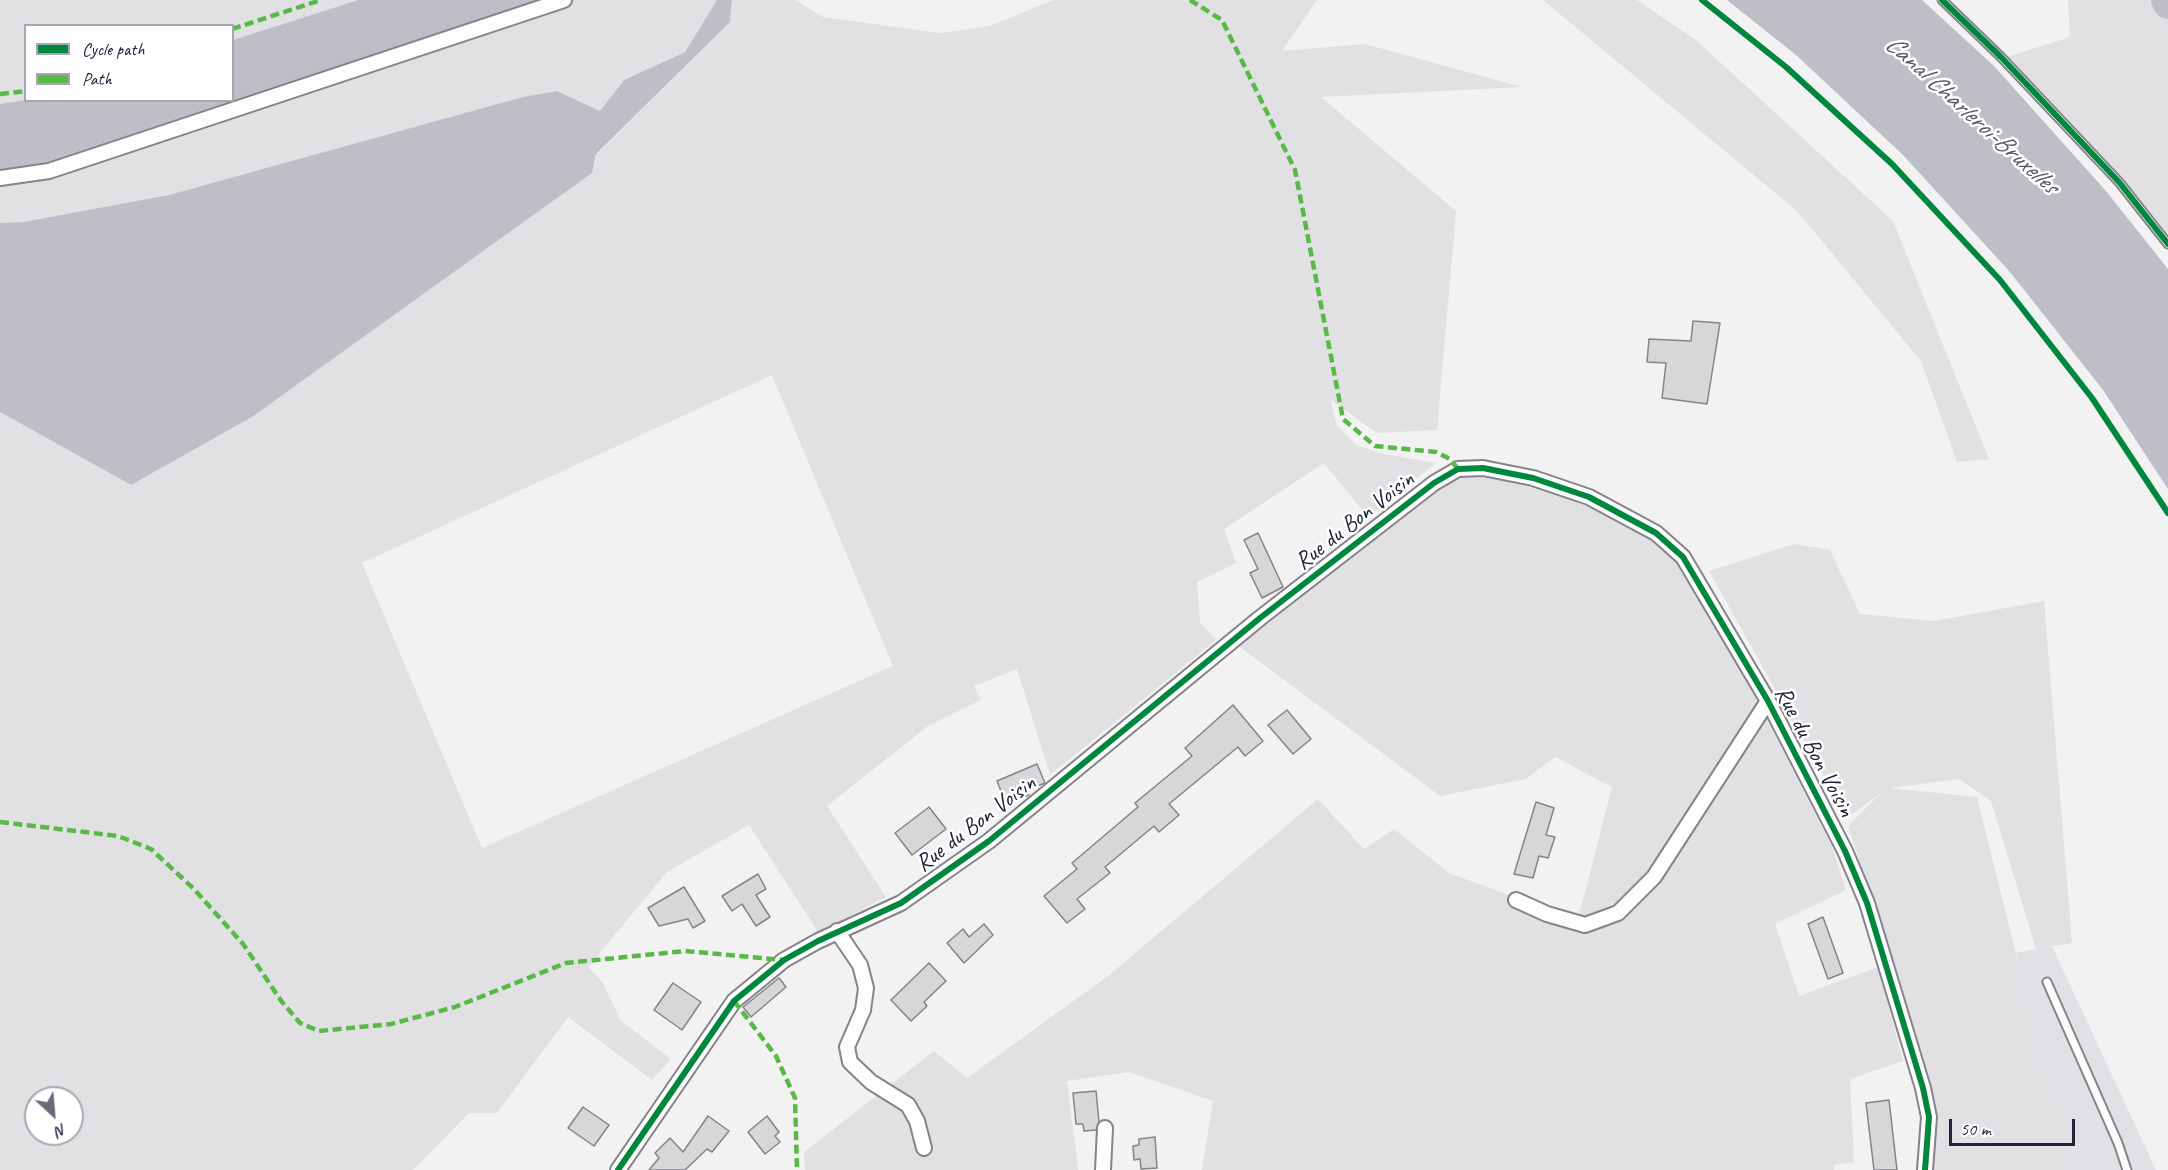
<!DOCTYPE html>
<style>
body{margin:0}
#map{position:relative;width:2168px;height:1170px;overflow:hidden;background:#f2f2f3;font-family:Caveat,sans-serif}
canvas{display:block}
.legend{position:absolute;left:24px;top:24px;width:210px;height:78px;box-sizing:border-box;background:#fff;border:2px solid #a7a7b1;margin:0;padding:8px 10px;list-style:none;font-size:18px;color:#22223b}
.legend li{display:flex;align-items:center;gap:12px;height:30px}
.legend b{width:30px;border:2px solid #a7a7b1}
.north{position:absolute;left:24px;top:1086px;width:60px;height:60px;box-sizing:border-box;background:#fff;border:2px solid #a7a7b1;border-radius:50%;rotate:154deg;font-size:16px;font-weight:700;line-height:24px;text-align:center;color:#22223b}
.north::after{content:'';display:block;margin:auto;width:21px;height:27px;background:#6b6b7b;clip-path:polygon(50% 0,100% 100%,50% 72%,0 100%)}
.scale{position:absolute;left:1949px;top:1119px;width:126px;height:27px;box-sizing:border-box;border:3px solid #22223b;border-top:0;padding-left:8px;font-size:18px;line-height:21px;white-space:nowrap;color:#22223b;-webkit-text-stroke:4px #fff;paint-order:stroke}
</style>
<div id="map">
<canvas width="2168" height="1170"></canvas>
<ul class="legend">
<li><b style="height:8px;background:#00873e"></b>Cycle path</li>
<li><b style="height:8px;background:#58b947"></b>Path</li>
</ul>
<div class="north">N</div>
<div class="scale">50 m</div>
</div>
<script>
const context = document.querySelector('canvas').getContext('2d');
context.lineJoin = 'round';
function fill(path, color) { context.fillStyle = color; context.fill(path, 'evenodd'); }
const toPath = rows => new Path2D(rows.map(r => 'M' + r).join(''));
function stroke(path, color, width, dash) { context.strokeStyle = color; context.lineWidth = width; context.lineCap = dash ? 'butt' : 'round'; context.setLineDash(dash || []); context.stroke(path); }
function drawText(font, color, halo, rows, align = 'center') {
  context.font = font + ' Caveat,sans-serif'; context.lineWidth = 5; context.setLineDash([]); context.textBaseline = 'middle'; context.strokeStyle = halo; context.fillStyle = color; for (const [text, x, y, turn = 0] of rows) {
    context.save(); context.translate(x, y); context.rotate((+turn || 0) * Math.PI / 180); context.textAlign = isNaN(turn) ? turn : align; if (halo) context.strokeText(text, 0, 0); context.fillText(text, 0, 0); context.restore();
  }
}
const built = toPath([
 [2052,946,2156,1170,2065,1170,2064,1167,2084,1157,2044,1067,2016,953]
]);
const green = toPath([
 [0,0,358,0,233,40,232,26,26,26,25,100,0,104],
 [541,0,717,0,685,52,624,80,600,111,557,91,169,195,23,222,0,223,0,169,48,165,278,90],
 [732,0,795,0,823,17,940,33,990,26,1053,0,1317,0,1282,51,1365,44,1522,87,1321,97,1456,211,1437,430,1377,433,1331,400,1336,424,1356,445,1384,454,1436,463,1368,517,1324,463,1224,529,1236,563,1197,582,1200,622,1216,640,1050,775,1017,669,974,686,981,700,928,726,827,806,886,897,818,932,749,825,667,872,588,967,603,983,621,1021,671,1059,652,1080,568,1017,497,1113,469,1113,413,1170,0,1170,0,412,131,485,252,417,592,173,596,155,730,22],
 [772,375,893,666,482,848,362,563],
 [36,1098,72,1098,72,1134,36,1134],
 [1543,0,1637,0,1696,40,1893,221,1989,459,1957,462,1921,361,1797,211],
 [2068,0,2168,0,2168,246,2007,57,2070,37],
 [1473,474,1556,493,1643,531,1686,568,1712,612,1833,849,1846,890,1775,924,1799,996,1878,967,1903,1061,1850,1079,1854,1162,1834,1165,1834,1170,1202,1170,1213,1101,1129,1072,1067,1081,1078,1170,805,1170,804,1152,934,1051,967,1078,1108,976,1318,799,1364,849,1394,829,1449,873,1509,895,1514,905,1575,931,1612,787,1555,757,1526,779,1440,796,1236,644,1456,478],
 [1794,544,1830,550,1860,614,1934,621,2044,601,2072,943,2036,949,1991,801,1959,779,1890,788,1977,797,2044,1067,2084,1157,2064,1167,2065,1170,1932,1170,1934,1103,1891,956,1848,826,1881,793,1847,818,1709,571]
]);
const water = toPath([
 [358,0,541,0,278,90,48,165,0,169,0,104,25,100,232,100,233,40],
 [717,0,732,0,730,22,596,154,592,173,252,417,131,485,0,412,0,223,23,222,169,195,523,97,557,91,600,111,624,80,685,52],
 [1727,0,1922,0,1994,66,2106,191,2168,269,2168,489,2103,390,2010,272,1903,155,1796,55]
]);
const river = toPath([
 [2166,0,2168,4]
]);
const building = toPath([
 [1693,321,1720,323,1707,404,1662,398,1666,363,1647,362,1649,339,1691,341,1693,321],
 [1258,533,1283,587,1262,598,1250,573,1258,569,1244,540,1258,533],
 [1233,705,1263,741,1245,756,1238,747,1169,804,1179,815,1159,832,1154,826,1105,867,1110,873,1077,899,1085,909,1067,923,1044,896,1077,869,1072,863,1138,807,1135,803,1192,756,1185,748,1233,705],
 [1287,710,1311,739,1293,754,1268,725,1287,710],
 [1037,764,1045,783,1027,790,1029,795,1006,804,997,781,1037,764],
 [1536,802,1554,808,1546,835,1555,837,1548,858,1539,856,1533,878,1514,874,1536,802],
 [929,807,946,829,912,855,895,833,929,807],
 [758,874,766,889,756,895,770,917,756,926,742,904,732,911,722,896,758,874],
 [684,887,705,921,693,928,688,919,659,926,648,908,684,887],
 [1823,917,1843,973,1828,979,1808,924,1823,917],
 [984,924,993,935,964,963,947,943,963,929,969,937,984,924],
 [929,963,946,981,924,1002,927,1006,911,1021,891,1000,929,963],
 [779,978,786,987,751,1017,743,1007,779,978],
 [673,983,701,1002,682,1030,654,1010,673,983],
 [1096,1091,1099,1122,1096,1130,1084,1131,1083,1124,1076,1124,1073,1093,1096,1091],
 [1889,1100,1897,1170,1874,1170,1866,1103,1889,1100],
 [583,1107,609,1125,594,1146,568,1128,583,1107],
 [708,1116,729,1131,712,1152,707,1149,685,1170,649,1170,659,1158,655,1153,670,1138,683,1152,708,1116],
 [767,1116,779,1132,775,1136,780,1142,765,1154,748,1132,767,1116],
 [1155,1137,1157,1168,1141,1169,1140,1159,1134,1160,1133,1146,1139,1145,1139,1139,1155,1137]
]);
const lane = toPath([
 [1942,0,2001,57,2119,182,2168,244],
 [2047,982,2118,1143,2127,1170]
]);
const street = toPath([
 [0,178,49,171,564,0],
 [1516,900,1547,914,1585,925,1618,913,1654,877,1768,701],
 [837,931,860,965,866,988,863,1010,847,1047,850,1062,871,1082,908,1105,917,1121,924,1148],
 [618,1170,734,1001,784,960,818,941,901,903,989,841,1260,618,1434,483,1458,469,1483,468,1533,478,1589,497,1656,533,1683,557,1768,701,1845,851,1867,903,1923,1088,1929,1117,1925,1170],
 [1103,1170,1105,1128]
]);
const quiet = toPath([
 [1190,0,1222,20,1295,170,1343,419,1375,446,1436,452,1450,459,1458,469],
 [232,29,321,0],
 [0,94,26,91],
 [0,822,118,836,151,849,194,889,243,944,282,1002,300,1023,319,1031,391,1024,455,1007,566,963,685,951,784,960],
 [734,1001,776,1056,795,1098,797,1170]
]);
const cycleway = toPath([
 [1702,0,1786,67,1892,164,2000,280,2092,398,2168,513],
 [1942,0,2001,57,2119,182,2168,244],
 [618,1170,734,1001,784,960,818,941,901,903,989,841,1260,618,1434,483,1458,469,1483,468,1533,478,1589,497,1656,533,1683,557,1768,701,1845,851,1867,903,1923,1088,1929,1117,1925,1170]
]);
const streetNames = [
 ["Rue du Bon Voisin",1355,521,-38],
 ["Rue du Bon Voisin",1814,752,62],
 ["Rue du Bon Voisin",976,824,-37]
];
const waterNames = [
 ["Canal Charleroi-Bruxelles",1971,115,42]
];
fill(built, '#e1e1e5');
fill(green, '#e1e1e4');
fill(water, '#bebec6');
stroke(river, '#bebec6', 30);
fill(building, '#d7d7d9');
stroke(building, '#848489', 1.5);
stroke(lane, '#848489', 11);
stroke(street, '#848489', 18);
stroke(lane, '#fdfdfd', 7);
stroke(street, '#fdfdfd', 14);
stroke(quiet, '#58b947', 4.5, [9, 4.5]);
stroke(cycleway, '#00873e', 6);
drawText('24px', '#22223b', '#fff', streetNames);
drawText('italic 26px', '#58586b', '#fff', waterNames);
</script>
